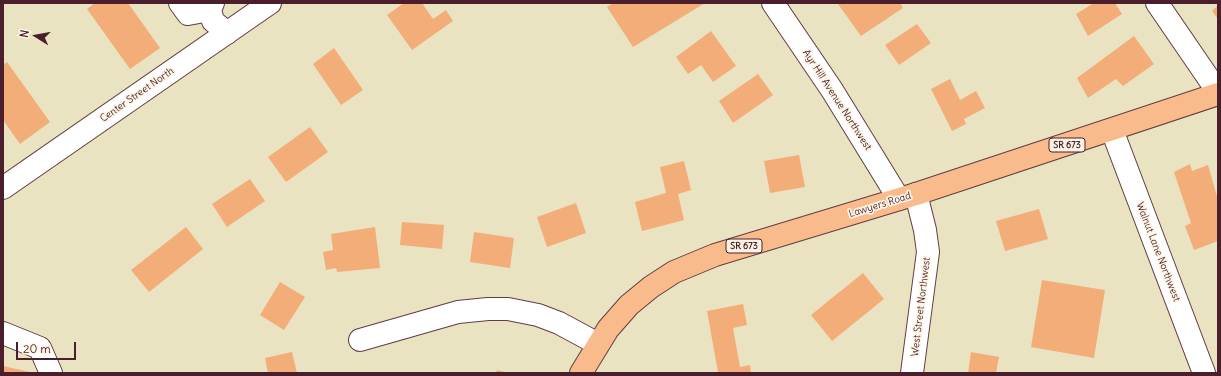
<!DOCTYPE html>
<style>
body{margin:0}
#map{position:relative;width:1221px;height:376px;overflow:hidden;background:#eae3c1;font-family:Delius,sans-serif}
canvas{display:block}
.frame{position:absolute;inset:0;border:4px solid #4a1f2b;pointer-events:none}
.north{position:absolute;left:16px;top:16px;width:40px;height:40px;-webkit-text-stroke:3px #fcf5e5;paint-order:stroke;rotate:281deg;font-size:11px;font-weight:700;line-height:16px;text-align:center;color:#4a1f2b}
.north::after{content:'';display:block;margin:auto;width:14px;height:18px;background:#4a1f2b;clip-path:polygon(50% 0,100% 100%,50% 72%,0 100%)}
.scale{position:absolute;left:16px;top:342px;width:60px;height:18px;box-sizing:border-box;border:2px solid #4a1f2b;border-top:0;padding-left:5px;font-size:12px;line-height:14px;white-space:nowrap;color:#4a1f2b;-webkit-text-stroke:3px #fcf5e5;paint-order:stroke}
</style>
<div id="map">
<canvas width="1221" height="376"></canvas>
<div class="frame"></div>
<div class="north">N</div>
<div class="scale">20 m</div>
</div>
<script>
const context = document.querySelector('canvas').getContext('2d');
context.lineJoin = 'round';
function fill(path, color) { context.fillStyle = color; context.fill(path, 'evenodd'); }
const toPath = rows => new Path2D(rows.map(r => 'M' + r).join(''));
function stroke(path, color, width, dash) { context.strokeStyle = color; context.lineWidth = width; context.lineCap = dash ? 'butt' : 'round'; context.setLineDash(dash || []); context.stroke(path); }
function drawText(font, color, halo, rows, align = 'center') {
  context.font = font + ' Delius,sans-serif'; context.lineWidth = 3.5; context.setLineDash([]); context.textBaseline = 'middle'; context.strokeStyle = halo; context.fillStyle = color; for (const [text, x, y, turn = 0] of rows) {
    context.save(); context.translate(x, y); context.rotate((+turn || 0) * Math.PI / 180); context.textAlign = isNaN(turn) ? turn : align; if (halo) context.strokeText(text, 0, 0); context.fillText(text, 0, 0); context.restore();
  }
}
const building = toPath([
 [95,3,128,3,160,48,130,69,87,9],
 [404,3,422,3,433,19,446,10,453,21,412,50,387,15],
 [613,3,705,3,633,47,607,7],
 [840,3,900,3,903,8,861,36,838,4],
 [1094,3,1115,3,1122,14,1088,36,1076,14],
 [1218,5,1218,19,1212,11],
 [917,24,931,43,899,65,885,45],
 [711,31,736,66,713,82,701,65,688,74,676,57],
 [1134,36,1154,64,1123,86,1116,79,1088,98,1077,78],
 [334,48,363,90,341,105,313,64],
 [7,62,50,122,20,144,3,120,3,65],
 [758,74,773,95,733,123,719,101],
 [950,79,960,100,976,91,985,108,964,119,966,124,952,131,931,89],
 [310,127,328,152,286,182,268,157],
 [799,155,805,187,770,193,764,161],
 [684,161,691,190,678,194,684,220,642,231,635,202,666,193,660,167],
 [1190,164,1192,171,1208,165,1218,200,1218,241,1194,250,1185,226,1191,223,1174,172],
 [250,179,265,201,227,227,212,204],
 [576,203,586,233,547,247,537,217],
 [1039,209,1048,239,1005,251,996,221],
 [402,222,444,225,442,249,400,245],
 [186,227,203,249,149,292,131,270],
 [375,227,380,268,337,272,336,268,326,270,323,252,333,250,331,234],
 [474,232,514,238,510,268,470,262],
 [863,273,884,299,832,341,811,315],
 [1042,280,1105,290,1094,358,1031,347],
 [280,282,305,297,284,330,260,315],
 [743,304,747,325,733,328,740,367,750,365,751,373,715,373,718,372,707,311],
 [292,352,297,373,268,373,265,358],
 [971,352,999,357,996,373,968,373],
 [3,366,30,372,30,373,3,373],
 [497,370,508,373,496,373]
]);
const minor = toPath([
 [180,3,188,14,210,10],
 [213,3,210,10,213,21,227,33],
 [773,3,832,90,899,199],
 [1157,3,1218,92],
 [1112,130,1204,373],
 [3,188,270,3],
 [3,333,40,348,51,373],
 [360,340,458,312,488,309,508,309,538,315,559,323,598,344],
 [912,373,928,252,925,230,916,194]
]);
const major = toPath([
 [581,373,608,329,629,305,651,287,674,272,715,255,916,194,1218,94]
]);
const shields = [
 [1067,145,36],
 [744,246,36]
];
const shieldNames = [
 ["SR 673",1067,145],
 ["SR 673",744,246]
];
const streetNames = [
 ["Center Street North",137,95,-35],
 ["Ayr Hill Avenue Northwest",837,100,57],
 ["Lawyers Road",880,205,-17],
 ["Walnut Lane Northwest",1158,252,69],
 ["West Street Northwest",921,307,-83]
];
fill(building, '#f2ad78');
stroke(minor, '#623c42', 24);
stroke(major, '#623c42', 24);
stroke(minor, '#fff', 22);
stroke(major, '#fabb8c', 22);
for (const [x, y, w] of shields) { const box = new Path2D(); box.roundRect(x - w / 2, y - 7, w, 14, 3); context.fillStyle = '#fcf5e5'; context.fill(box); stroke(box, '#4a1f2b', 1); }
drawText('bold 9px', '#4a1f2b', null, shieldNames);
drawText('10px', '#4a1f2b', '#fcf5e5', streetNames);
</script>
